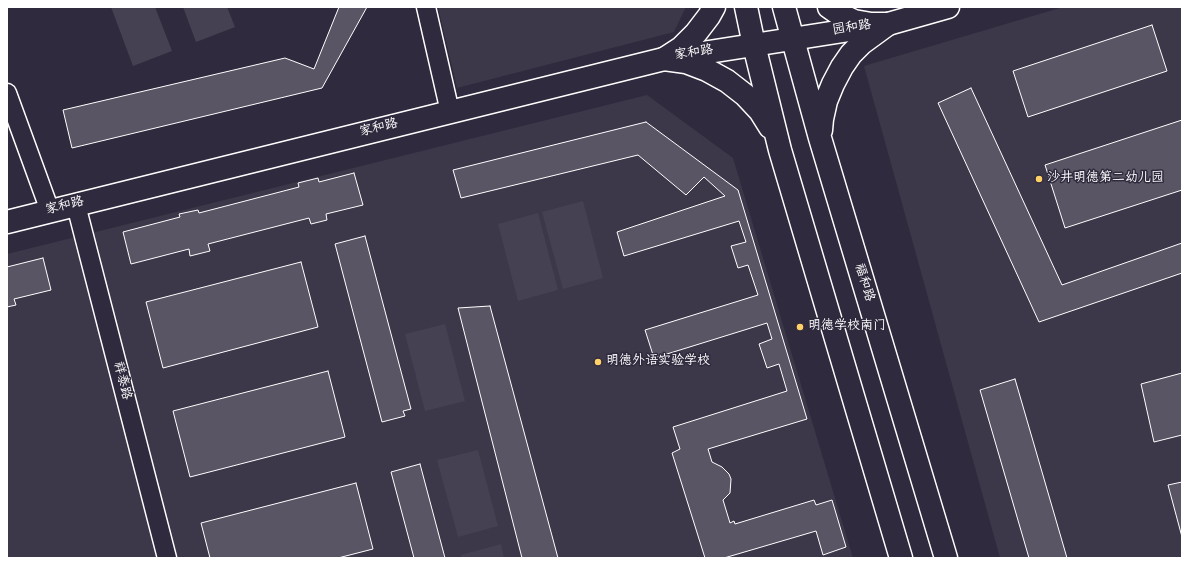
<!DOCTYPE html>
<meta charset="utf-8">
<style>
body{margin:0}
#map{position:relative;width:1189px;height:565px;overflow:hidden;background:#2f2a3d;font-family:Dekko,sans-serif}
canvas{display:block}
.frame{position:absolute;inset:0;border:8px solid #fff;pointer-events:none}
</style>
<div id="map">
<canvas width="1189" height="565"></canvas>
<div class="frame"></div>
</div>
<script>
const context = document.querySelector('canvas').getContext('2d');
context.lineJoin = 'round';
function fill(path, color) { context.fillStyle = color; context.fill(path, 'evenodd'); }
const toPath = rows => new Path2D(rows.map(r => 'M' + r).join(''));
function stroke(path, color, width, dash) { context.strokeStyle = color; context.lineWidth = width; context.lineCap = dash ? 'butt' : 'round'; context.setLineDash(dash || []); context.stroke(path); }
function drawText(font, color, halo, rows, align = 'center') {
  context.font = font + ' Dekko,"LXGW WenKai TC",sans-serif'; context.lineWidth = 3; context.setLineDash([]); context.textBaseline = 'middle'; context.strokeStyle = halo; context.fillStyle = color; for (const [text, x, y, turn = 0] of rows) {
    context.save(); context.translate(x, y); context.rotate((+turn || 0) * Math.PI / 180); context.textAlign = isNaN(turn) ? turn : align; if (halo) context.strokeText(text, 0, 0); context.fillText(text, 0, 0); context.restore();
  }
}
const built = toPath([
 [438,7,686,7,674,32,457,88],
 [1063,7,1182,7,1182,558,1000,558,864,66],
 [647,95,733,158,853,558,7,558,7,254]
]);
const green = toPath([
 [111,7,155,7,172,51,133,66],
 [183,7,227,7,235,27,196,42],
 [583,201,603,278,563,289,542,212],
 [538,213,558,290,518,301,498,224],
 [445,324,465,401,425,411,405,334],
 [478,450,498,526,458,537,437,460],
 [501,544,504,558,461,558,461,555]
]);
const building = toPath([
 [339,7,367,7,322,88,72,148,63,110,285,58,314,69,339,7],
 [1152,25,1167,71,1028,117,1013,71,1152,25],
 [971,88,1062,285,1182,243,1182,273,1039,322,938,103,971,88],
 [1182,120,1182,190,1065,228,1045,165,1182,120],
 [646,122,738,190,807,419,708,449,712,462,722,467,729,474,731,479,730,493,723,500,730,523,734,521,735,524,814,500,816,505,832,500,846,547,823,555,816,531,724,558,705,558,672,453,680,449,673,427,787,391,779,364,767,368,759,344,772,339,767,323,654,358,645,330,758,295,748,265,738,268,731,246,746,242,739,221,624,256,617,232,725,196,704,177,686,195,638,155,461,198,453,170,646,122],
 [354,173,363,205,326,214,327,220,311,224,309,218,208,244,210,251,190,256,189,249,131,264,123,232,180,217,179,214,198,210,199,213,299,187,298,183,318,178,319,182,354,173],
 [365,236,411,409,403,411,405,416,382,422,335,244,365,236],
 [43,258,51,290,14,299,16,305,7,307,7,265,7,267,43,258],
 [301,262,318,327,163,368,146,302,301,262],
 [490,306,558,558,522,558,458,308,490,306],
 [328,371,345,437,190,477,173,411,328,371],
 [1182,373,1182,435,1154,442,1141,384,1182,373],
 [1015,379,1067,558,1029,558,980,390,1015,379],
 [420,464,445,558,414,558,391,472,420,464],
 [1182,482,1182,537,1168,485,1182,482],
 [356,483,373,549,338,558,210,558,201,523,356,483]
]);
const minor = toPath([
 [426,7,450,112],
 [7,93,50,211],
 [76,205,167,558]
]);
const tertiary = toPath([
 [7,222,664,59,888,24,948,7]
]);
const secondary = toPath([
 [746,7,754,45,780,150,901,558],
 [784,7,820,138,946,558],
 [829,7,839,14,854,21,871,24,888,24],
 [664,59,686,62,707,70,727,81,745,95,760,111,770,127],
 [664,59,681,48,696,33,709,16,714,7],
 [821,130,822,119,826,101,833,84,842,67,851,54,862,43,888,24]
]);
const markers = [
 [1039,179,4,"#ffd166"],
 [800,327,4,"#ffd166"],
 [598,362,4,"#ffd166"]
];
const streetNames = [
 ["园和路",852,29,-9],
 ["家和路",694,54,-9],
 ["家和路",379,129,-14],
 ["家和路",65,207,-14],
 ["福和路",863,283,73],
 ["祥泰路",121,381,76]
];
const poiNames = [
 ["沙井明德第二幼儿园",1047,179],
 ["明德学校南门",808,327],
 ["明德外语实验学校",606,362]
];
fill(built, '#3c3749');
fill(green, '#464152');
fill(building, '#595564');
stroke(building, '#fff', 1);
stroke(minor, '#fff', 21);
stroke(tertiary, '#fff', 25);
stroke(secondary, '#fff', 25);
stroke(minor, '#2f2a3d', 18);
stroke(tertiary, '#2f2a3d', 22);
stroke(secondary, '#2f2a3d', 22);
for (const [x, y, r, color] of markers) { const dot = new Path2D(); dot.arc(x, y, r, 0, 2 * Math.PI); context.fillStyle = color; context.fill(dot); stroke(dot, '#2f2a3d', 1.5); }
drawText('13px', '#fff', '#2f2a3d', streetNames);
drawText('13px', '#fff', '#2f2a3d', poiNames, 'left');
</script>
